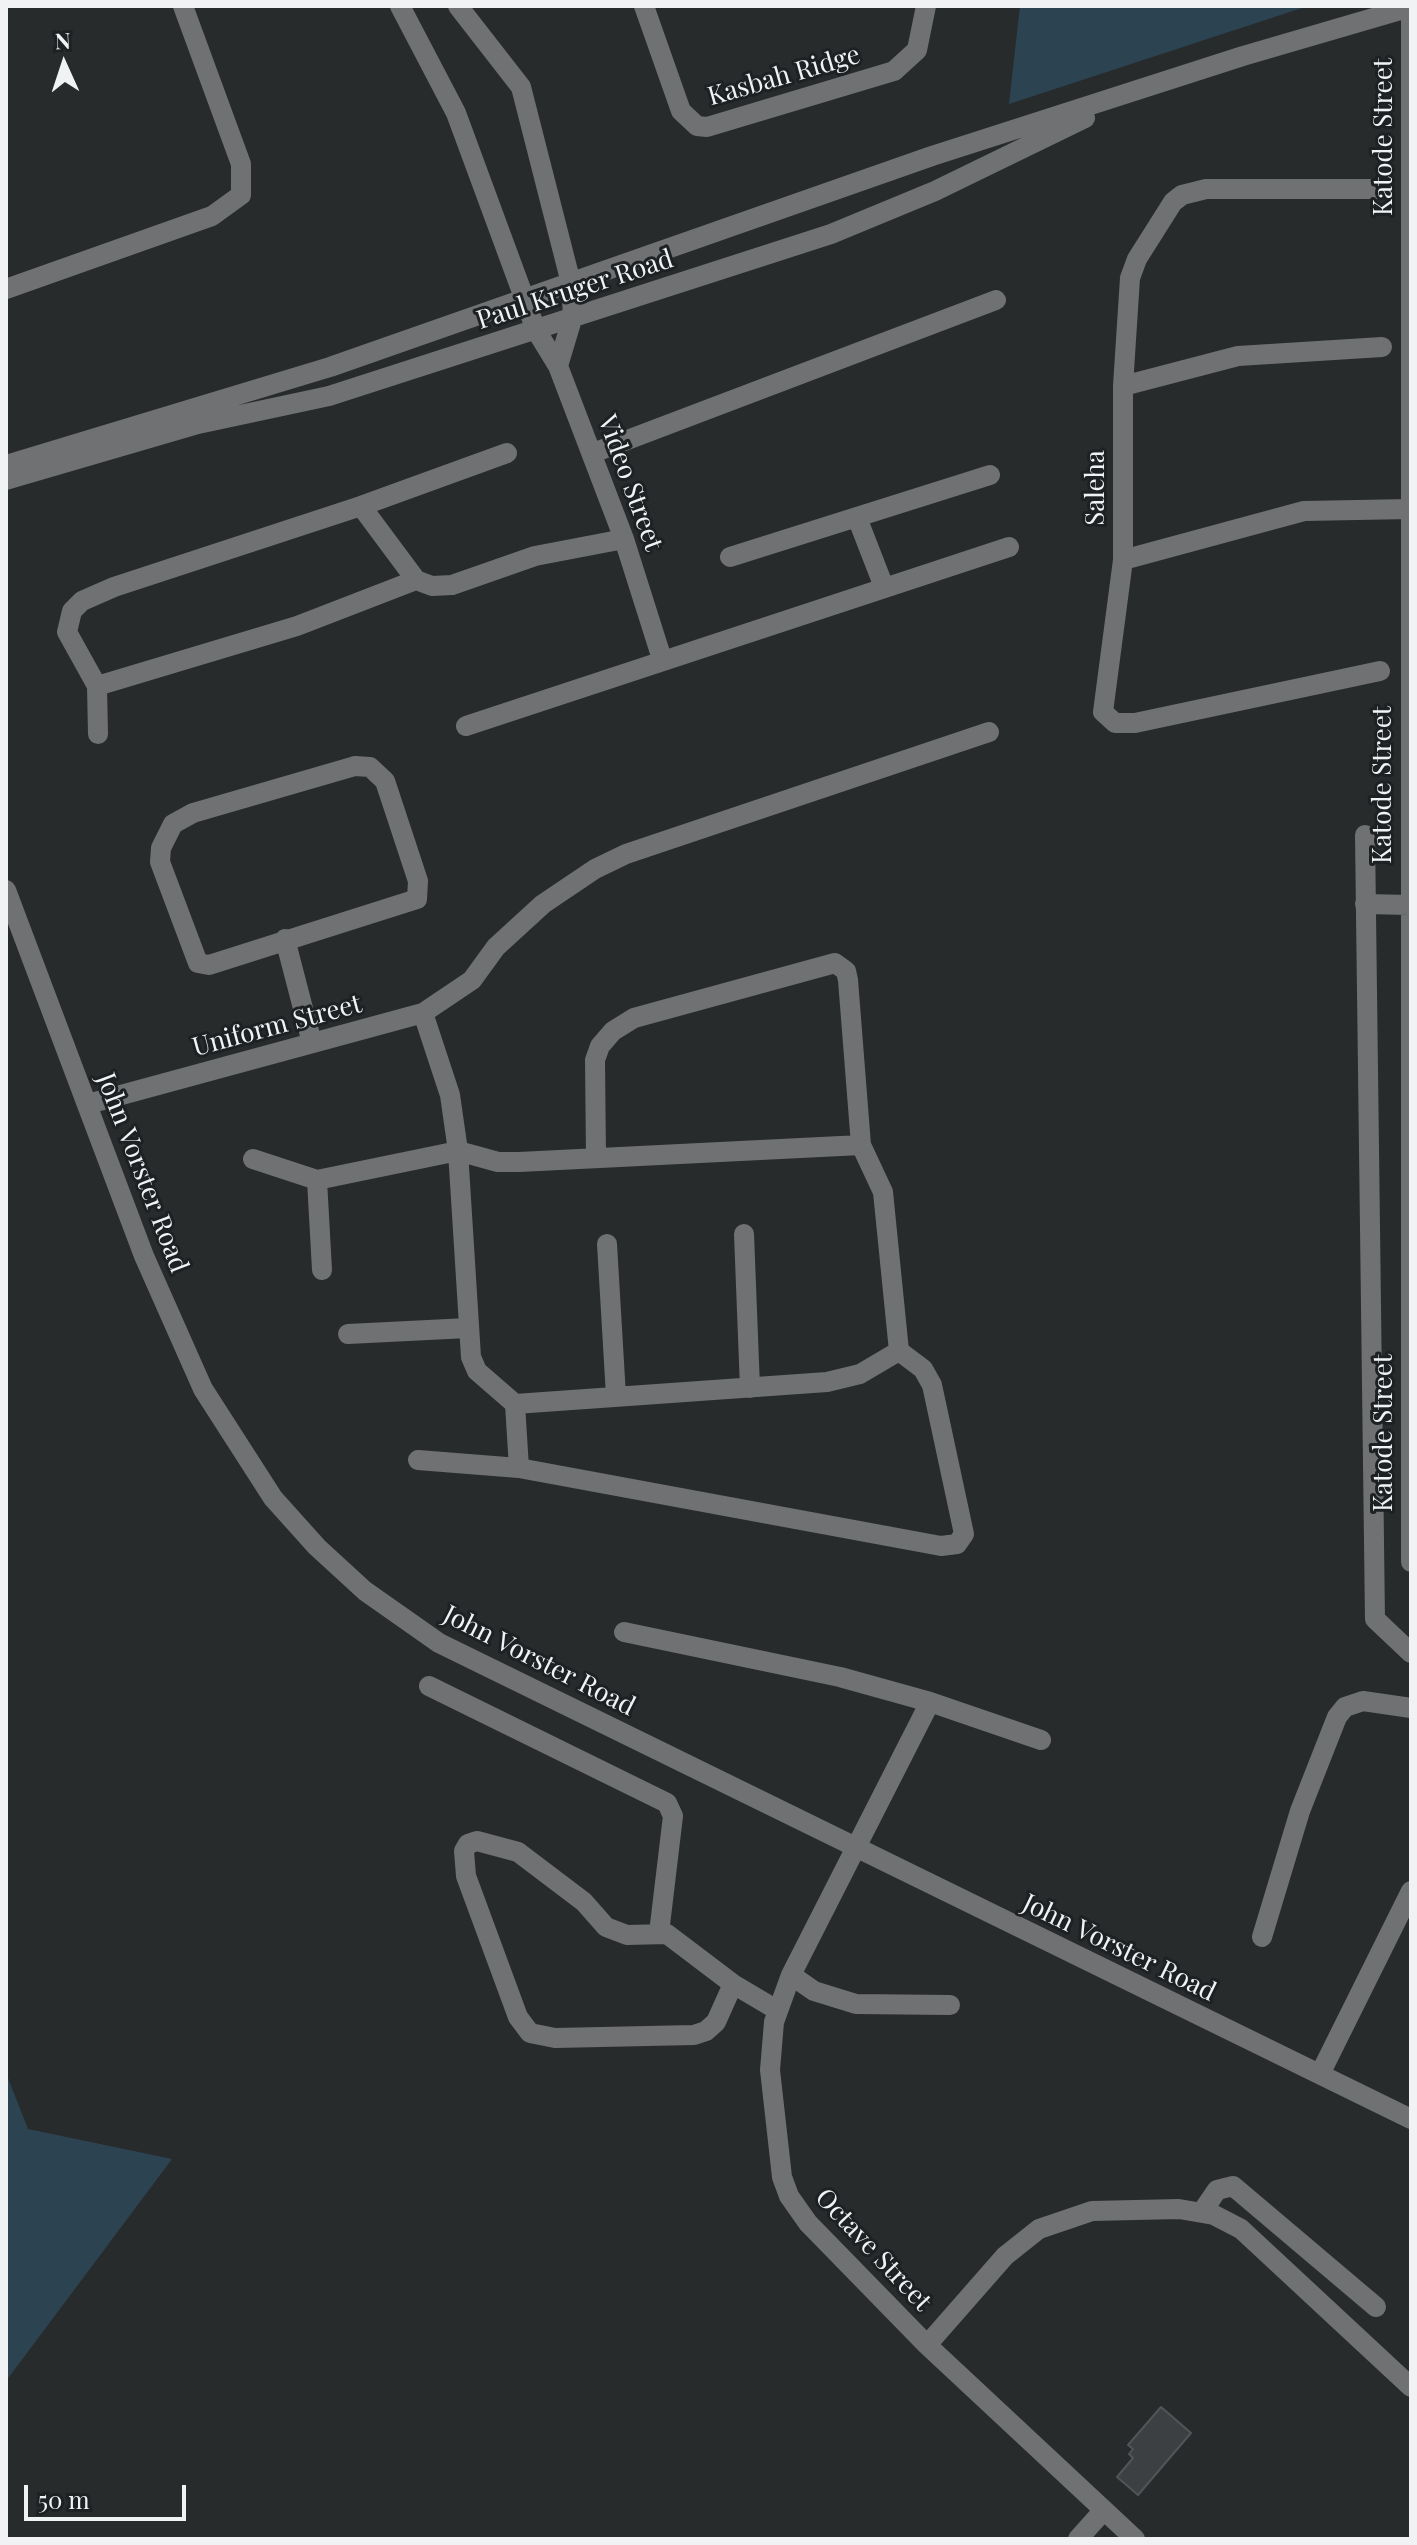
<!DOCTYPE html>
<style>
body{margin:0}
#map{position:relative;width:1417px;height:2545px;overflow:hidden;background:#282b2c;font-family:"Playfair Display",serif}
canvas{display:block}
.frame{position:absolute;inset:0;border:8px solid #f0f2f3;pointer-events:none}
.north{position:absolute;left:24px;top:24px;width:80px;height:80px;-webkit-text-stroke:6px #1e2123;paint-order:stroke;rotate:357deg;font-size:22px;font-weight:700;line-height:32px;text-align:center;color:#f0f2f3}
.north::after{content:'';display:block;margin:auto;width:28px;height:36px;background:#f0f2f3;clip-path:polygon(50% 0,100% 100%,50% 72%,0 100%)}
.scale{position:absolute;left:24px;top:2485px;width:162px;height:36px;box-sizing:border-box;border:4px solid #f0f2f3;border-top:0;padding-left:10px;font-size:24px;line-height:28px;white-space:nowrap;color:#f0f2f3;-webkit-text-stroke:6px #1e2123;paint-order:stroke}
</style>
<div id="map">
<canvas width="1417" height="2545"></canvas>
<div class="frame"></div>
<div class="north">N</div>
<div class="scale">50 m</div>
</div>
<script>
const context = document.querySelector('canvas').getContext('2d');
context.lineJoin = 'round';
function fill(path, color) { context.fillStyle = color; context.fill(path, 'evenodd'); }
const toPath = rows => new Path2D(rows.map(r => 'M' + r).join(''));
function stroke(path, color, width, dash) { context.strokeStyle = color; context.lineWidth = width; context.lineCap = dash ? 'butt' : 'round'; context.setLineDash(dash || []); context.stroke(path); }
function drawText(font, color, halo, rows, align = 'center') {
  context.font = font + ' "Playfair Display",serif'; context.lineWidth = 6; context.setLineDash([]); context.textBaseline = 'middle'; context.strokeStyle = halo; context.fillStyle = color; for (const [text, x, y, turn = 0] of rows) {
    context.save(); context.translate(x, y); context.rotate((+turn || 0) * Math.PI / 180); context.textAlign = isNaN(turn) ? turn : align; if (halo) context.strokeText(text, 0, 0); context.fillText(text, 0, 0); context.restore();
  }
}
const green = toPath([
 [1020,6,1308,6,1009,104],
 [6,2073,28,2129,172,2159,6,2381]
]);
const building = toPath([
 [1161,2407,1191,2433,1138,2495,1117,2477,1133,2458,1129,2454,1133,2449,1128,2445,1161,2407]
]);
const minor = toPath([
 [400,6,456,113,536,330,558,366,624,539,662,659],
 [458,6,521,87,571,283,573,316,558,366],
 [644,6,681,111,697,126,707,127,894,71,917,50,926,6],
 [6,289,212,216,241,195,241,164,183,6],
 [1382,347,1238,356,1123,386,1123,560,1304,511,1410,509],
 [1123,386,1130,278,1137,259,1173,202,1182,195,1206,189,1382,189],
 [593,453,996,300],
 [6,465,330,367,932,156,1243,56,1411,7,1411,1562],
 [6,480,198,424,329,396,831,234,935,191,1085,118],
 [361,506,416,580,432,586,452,585,535,556,624,539],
 [858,520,884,587],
 [730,557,990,475],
 [1123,560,1103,712,1115,723,1135,723,1380,671],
 [97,686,297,626,416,580],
 [466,726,1009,547],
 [98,734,97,686,67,632,72,611,82,601,114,587,361,506,507,453],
 [355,766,370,767,385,781,418,881,417,899,209,965,198,963,160,862,161,848,173,824,193,813,355,766],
 [1365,835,1375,1619,1411,1653],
 [6,890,144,1256,203,1389,273,1498,317,1547,365,1591,439,1643,1411,2119],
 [1365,904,1410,905],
 [285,939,312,1043],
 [423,1013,450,1095,458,1151,471,1357,477,1371,515,1404,519,1468],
 [88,1104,423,1013,472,980,496,947,543,904,595,869,626,854,989,732],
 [596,1157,595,1060,600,1046,613,1031,634,1018,835,963,846,971,848,980,861,1145],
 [253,1159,317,1180],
 [744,1234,750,1388],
 [607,1244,616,1396],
 [322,1270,317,1180,458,1151,498,1162,519,1162,861,1145,883,1192,899,1351,923,1369,932,1385,964,1534,957,1544,941,1546,519,1468,418,1460],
 [348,1334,468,1328],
 [515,1404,827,1382,860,1374,899,1351],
 [624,1632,840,1677,930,1702,1041,1740],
 [429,1686,667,1803,673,1816,659,1933],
 [930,1702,791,1975,774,2022,770,2070,782,2177,789,2196,808,2223,927,2345,1135,2539],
 [1262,1937,1300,1811,1337,1717,1345,1707,1363,1701,1411,1708],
 [791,1975,814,1991,856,2004,950,2005],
 [733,1984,716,2022,706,2031,694,2035,555,2038,530,2033,518,2017,466,1876,464,1851,468,1844,477,1841,518,1852,584,1902,606,1927,627,1935,667,1934,733,1984,777,2010],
 [1320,2074,1411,1891],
 [1202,2212,1217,2190,1233,2186,1376,2307],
 [927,2345,1005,2256,1039,2229,1092,2211,1179,2209,1214,2215,1241,2229,1411,2387],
 [1078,2539,1104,2510]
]);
const streetNames = [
 ["Kasbah Ridge",784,76,-16],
 ["Katode Street",1384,137,-90],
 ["Paul Kruger Road",575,290,-18],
 ["Video Street",630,483,70],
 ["Saleha",1096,488,-90],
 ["Katode Street",1383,785,-90],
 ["Uniform Street",277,1026,-15],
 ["John Vorster Road",142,1173,69],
 ["Katode Street",1384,1433,-90],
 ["John Vorster Road",539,1661,27],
 ["John Vorster Road",1119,1948,26],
 ["Octave Street",873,2250,47]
];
fill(green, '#2c4452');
fill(building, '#3d4042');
stroke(building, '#525557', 2);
stroke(minor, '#707172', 20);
drawText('26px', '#f0f2f3', '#1e2123', streetNames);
</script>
